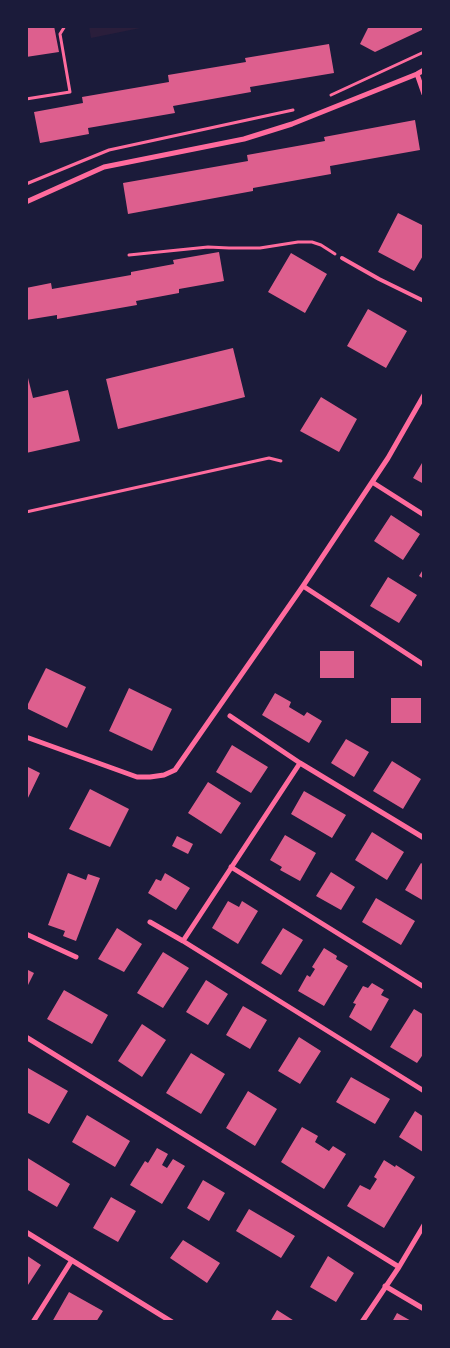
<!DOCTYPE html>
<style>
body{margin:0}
#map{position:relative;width:450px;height:1348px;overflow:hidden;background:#1b1b3a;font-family:Signika,sans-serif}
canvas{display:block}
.frame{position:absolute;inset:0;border:28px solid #1b1b3a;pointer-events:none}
</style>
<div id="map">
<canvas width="450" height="1348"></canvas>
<div class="frame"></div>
</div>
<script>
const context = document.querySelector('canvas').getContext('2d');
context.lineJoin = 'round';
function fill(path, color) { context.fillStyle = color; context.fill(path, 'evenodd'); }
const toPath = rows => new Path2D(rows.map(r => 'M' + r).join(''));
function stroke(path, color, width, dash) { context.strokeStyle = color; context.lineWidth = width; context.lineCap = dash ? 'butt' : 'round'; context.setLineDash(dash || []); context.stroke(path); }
const green = toPath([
 [89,26,150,26,91,38]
]);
const building = toPath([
 [26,26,54,26,59,52,26,57],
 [369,26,424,26,424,29,375,52,360,44],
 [329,44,334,73,250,87,251,92,173,106,175,113,88,128,89,134,40,143,34,112,83,103,82,97,169,82,168,75,246,62,245,58],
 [415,120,420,150,330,166,331,174,253,188,253,191,128,214,123,183,248,161,247,155,325,141,324,137],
 [398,213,424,226,424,254,414,271,378,252],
 [219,252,224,281,179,289,179,293,136,301,137,305,57,319,57,315,26,320,26,288,51,283,52,289,131,275,131,272,174,264,173,260],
 [291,253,327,274,305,313,268,292],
 [368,309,407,331,386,368,347,346],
 [233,348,245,397,118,429,106,379],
 [26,370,33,398,68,390,80,441,26,453],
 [321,397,357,419,339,452,300,431],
 [422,463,424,465,424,484,413,478],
 [391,515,420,534,403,560,374,541],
 [424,568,424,579,419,576],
 [388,577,417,595,399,623,370,606],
 [320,651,354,651,354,678,320,678],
 [46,668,86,687,67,728,26,708],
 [129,688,172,709,152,751,109,731],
 [275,693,291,702,289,707,304,716,307,712,322,721,309,743,262,715],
 [391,698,421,698,421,723,391,723],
 [346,739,369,752,354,777,331,763],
 [232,745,268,767,251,793,216,772],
 [392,761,421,779,403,809,373,791],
 [26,766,40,773,26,802],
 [208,782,241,803,221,834,188,813],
 [90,789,129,809,110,847,69,829],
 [304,791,346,815,332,838,291,814],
 [372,832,404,852,387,880,355,860],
 [285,835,316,853,300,881,280,870,282,867,270,860],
 [177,836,193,844,188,854,172,846],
 [421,863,424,865,424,901,405,890],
 [331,872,355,887,341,910,316,896],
 [68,873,86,880,88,874,100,878,76,941,63,936,65,931,48,925],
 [165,873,190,888,176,910,148,893,156,879,161,881],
 [376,898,415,921,401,945,362,922],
 [228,901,239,907,242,901,258,911,238,944,212,928],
 [117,928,142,944,124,972,98,959],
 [283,928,303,940,281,975,261,963],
 [324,948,337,956,336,959,348,966,324,1006,298,991,307,975,310,977,315,969,312,967],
 [163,952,189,968,163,1008,137,993],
 [26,969,34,973,26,989],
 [206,980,228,994,208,1025,186,1012],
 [372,983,384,990,381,995,389,999,371,1031,349,1017,356,1004,353,1003,363,986,368,988],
 [64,990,108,1015,92,1044,47,1019],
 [243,1006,267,1020,250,1049,226,1035],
 [414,1009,424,1015,424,1053,417,1063,390,1047],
 [142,1024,166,1040,142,1077,118,1061],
 [299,1037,321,1051,300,1084,278,1071],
 [191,1053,225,1074,201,1114,166,1093],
 [28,1068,68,1091,49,1124,26,1112,26,1071],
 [351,1077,390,1099,375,1124,336,1102],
 [248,1091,277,1109,255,1146,226,1128],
 [415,1111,424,1117,423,1152,399,1137],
 [87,1115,130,1141,115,1167,72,1142],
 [302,1127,318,1136,315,1142,329,1151,333,1146,346,1154,324,1189,281,1162],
 [157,1148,168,1154,162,1165,167,1168,173,1159,185,1166,162,1204,130,1185,145,1161,148,1163],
 [26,1157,70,1184,57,1207,26,1189],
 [384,1160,395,1167,396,1165,415,1177,384,1228,347,1206,360,1185,370,1190,377,1179,374,1177],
 [203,1180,225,1193,209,1221,187,1208],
 [111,1197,136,1211,118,1242,93,1228],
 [249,1209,295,1236,281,1258,236,1231],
 [183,1240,220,1263,207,1283,170,1258],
 [26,1255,41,1265,26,1288],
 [328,1256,354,1273,336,1302,310,1287],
 [69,1292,103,1311,96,1322,52,1322],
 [277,1310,296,1322,270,1322],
 [397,1313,413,1322,392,1322]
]);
const path = toPath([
 [331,95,424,52],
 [26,99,70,92,60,34,65,26],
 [26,184,109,150,293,110],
 [129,255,208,247,229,248,260,248,298,242,312,242,321,245,335,254],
 [26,512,269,458,281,461]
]);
const service = toPath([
 [342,258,379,279,424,301]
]);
const minor = toPath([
 [417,74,424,94],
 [26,202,104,167,244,139,292,124,417,74,424,70],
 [372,482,424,515],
 [303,586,424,665],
 [230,716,300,763,424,838],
 [26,737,137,777,150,777,164,775,175,770,303,586,388,458,424,395],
 [231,867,424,987],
 [150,922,183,941,424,1091],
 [26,934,76,957],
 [183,941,300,763],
 [26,1037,399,1267],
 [26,1232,172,1322],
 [385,1286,424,1309],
 [33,1322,72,1260],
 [362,1322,399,1267,424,1225]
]);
fill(green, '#2a1e3b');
fill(building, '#dd5f8e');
stroke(path, '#ff6b9d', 3);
stroke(service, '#ff6b9d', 4);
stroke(minor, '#ff6b9d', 5);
</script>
